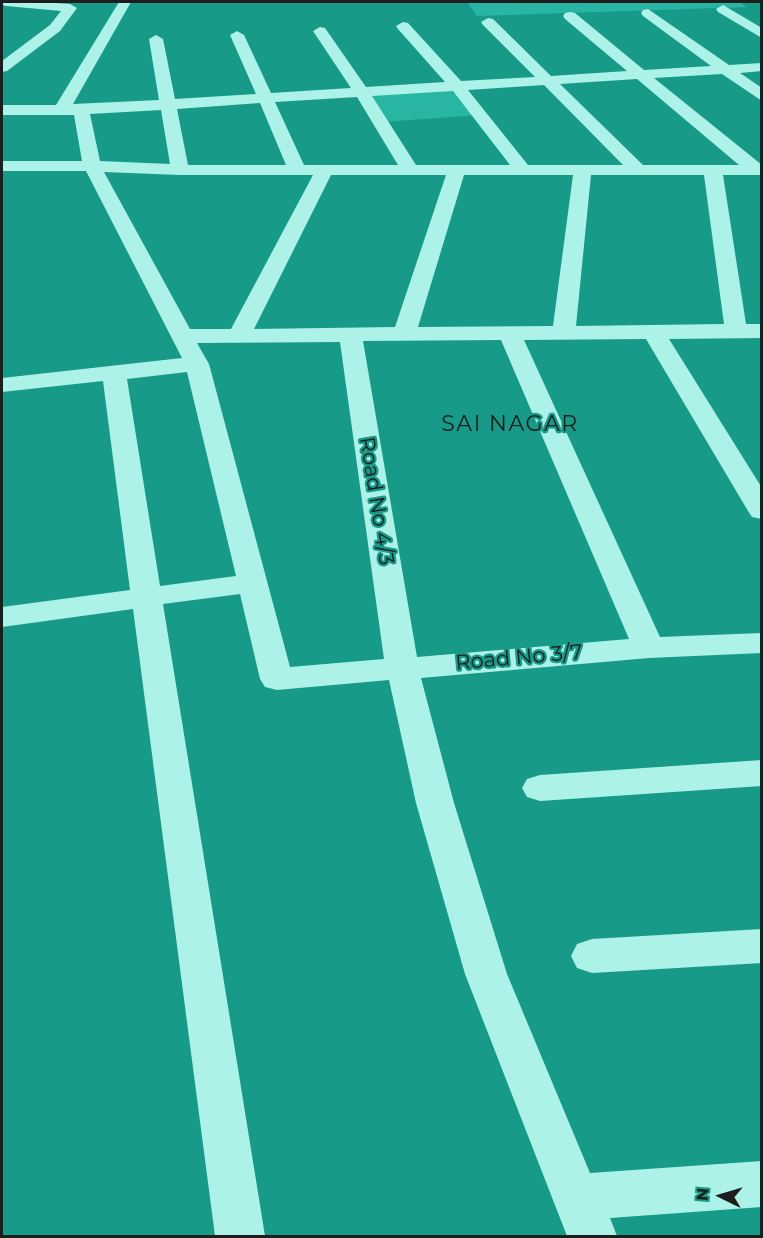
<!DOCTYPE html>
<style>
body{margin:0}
#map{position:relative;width:763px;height:1238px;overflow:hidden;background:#189a89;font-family:Montserrat,sans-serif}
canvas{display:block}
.frame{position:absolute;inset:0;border:3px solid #1d1d1d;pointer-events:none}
.north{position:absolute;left:691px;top:1166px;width:60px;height:60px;-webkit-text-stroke:4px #189a89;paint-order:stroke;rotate:275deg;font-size:16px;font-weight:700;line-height:24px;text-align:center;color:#1d1d1d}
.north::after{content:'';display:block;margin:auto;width:21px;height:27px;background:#1d1d1d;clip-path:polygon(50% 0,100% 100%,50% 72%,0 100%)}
</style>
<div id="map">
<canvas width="763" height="1238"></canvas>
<div class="frame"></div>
<div class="north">N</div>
</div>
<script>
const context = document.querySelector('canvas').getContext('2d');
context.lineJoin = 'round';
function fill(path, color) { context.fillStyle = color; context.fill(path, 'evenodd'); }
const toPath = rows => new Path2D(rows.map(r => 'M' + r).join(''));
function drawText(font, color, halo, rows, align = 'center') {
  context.font = font + ' Montserrat,sans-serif'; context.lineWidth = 4.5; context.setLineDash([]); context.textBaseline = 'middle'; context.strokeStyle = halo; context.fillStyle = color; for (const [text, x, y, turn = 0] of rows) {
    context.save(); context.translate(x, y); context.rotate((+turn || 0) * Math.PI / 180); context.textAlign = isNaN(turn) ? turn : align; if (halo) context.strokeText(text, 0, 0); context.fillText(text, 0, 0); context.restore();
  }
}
const green = toPath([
 [467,2,739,2,747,7,477,16],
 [457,86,481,115,382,122,362,92]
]);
const street = toPath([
 [2,2,42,2,70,4,77,8,60,31,7,71,2,72,2,61,50,25,61,11,6,6,2,5,2,2],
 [119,2,131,2,73,104,159,100,149,39,156,35,163,39,175,99,256,94,230,35,237,31,244,35,271,93,351,88,313,31,320,27,325,28,366,87,445,82,398,29,396,26,403,22,408,23,461,81,535,77,483,25,481,22,488,18,493,19,551,76,627,71,565,19,563,16,565,13,570,12,575,13,644,70,711,66,643,16,641,13,643,10,648,9,729,65,762,63,762,71,740,73,762,88,762,101,722,74,654,78,762,165,762,175,723,175,746,324,762,324,762,338,669,339,762,488,762,519,752,517,748,511,646,339,524,340,660,637,762,633,762,653,649,658,421,678,454,803,507,974,590,1173,762,1161,762,1207,610,1218,617,1236,567,1236,465,974,416,803,389,680,277,690,265,687,260,679,240,594,163,604,265,1236,215,1236,133,609,2,627,2,607,130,590,103,381,2,392,2,378,182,358,86,171,2,171,2,161,82,161,74,115,2,115,2,105,56,105,119,2],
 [637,79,739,165,643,165,560,84,637,79],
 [544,85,623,165,528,165,468,90,544,85],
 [453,91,510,165,416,165,372,96,453,91],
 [357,97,398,165,304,165,275,102,357,97],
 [260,103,286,165,188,165,177,109,260,103],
 [161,110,170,164,100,161,90,114,161,110],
 [104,172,180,175,313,175,231,329,190,329,104,172],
 [331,175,446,175,395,327,254,329,331,175],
 [464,175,573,175,553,326,418,327,464,175],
 [591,175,704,175,724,324,576,326,591,175],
 [501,340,629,639,417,657,363,341,501,340],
 [340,342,384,659,290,667,209,364,197,343,340,342],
 [187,372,236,576,160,586,127,379,187,372],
 [723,5,762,28,762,38,718,12,716,9,723,5],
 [762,760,762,786,540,801,527,797,522,788,527,779,540,775,762,760],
 [762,929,762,963,592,973,577,968,571,956,577,944,592,939,762,929]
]);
const streetNames = [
 ["Road No 4/3",376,501,81],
 ["Road No 3/7",519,658,-5]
];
const neighbourhoodNames = [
 ["SAI NAGAR",510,425]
];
fill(green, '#28b6a2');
fill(street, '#adf2e8');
drawText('21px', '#1d1d1d', '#189a89', streetNames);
context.letterSpacing = '1.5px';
drawText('22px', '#1d1d1d', '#189a89', neighbourhoodNames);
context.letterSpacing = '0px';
</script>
